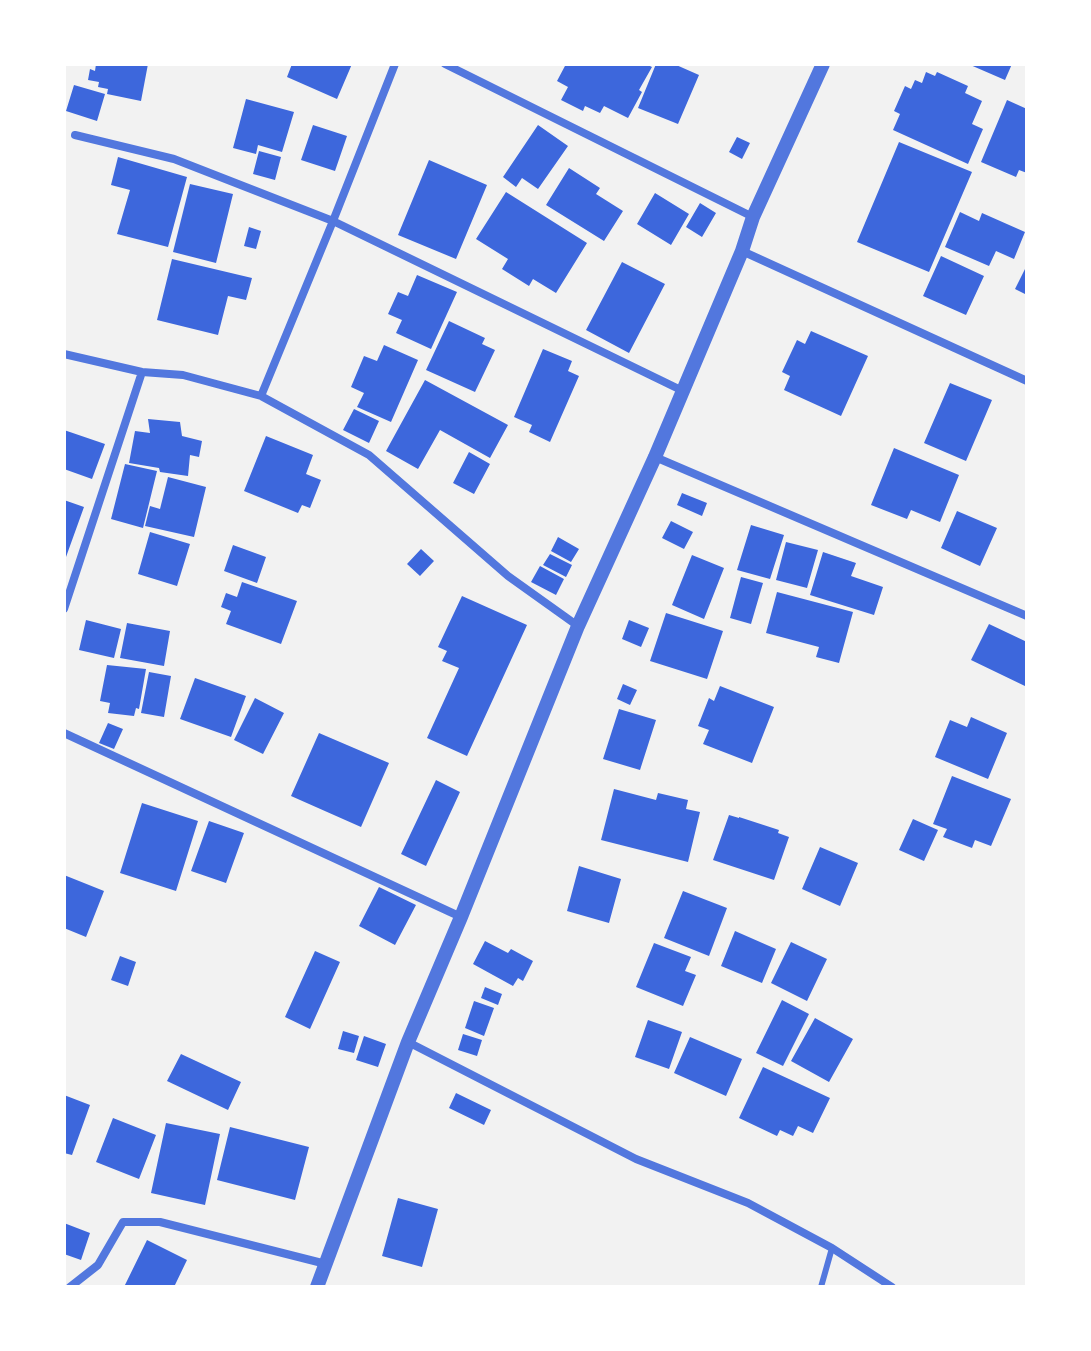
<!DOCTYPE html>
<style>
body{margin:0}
#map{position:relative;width:1091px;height:1351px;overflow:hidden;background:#f2f2f2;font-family:"Archivo Narrow",sans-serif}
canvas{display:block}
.frame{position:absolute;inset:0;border:66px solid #fff;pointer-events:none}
</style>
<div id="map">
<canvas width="1091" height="1351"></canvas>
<div class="frame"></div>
</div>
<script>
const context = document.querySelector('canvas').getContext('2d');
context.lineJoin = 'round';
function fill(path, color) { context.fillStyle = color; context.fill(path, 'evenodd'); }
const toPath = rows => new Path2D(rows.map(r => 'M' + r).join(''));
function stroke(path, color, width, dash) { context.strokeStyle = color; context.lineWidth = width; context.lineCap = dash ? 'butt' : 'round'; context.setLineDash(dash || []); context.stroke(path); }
const building = toPath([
 [96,64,148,64,141,101,107,94,108,89,98,87,99,82,88,80,90,69,95,71],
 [292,64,352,64,337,99,287,77],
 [566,64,646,64,652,67,639,90,642,92,628,118,604,106,600,113,585,106,583,111,561,100,568,87,557,81],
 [656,64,674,64,699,75,678,124,638,108],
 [968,64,1012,64,1005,80],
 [926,72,935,76,937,72,968,86,965,93,982,101,972,124,983,129,968,164,893,130,900,114,894,111,905,86,911,89,915,80,922,83],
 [74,85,105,94,97,121,66,111],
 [246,99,294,112,282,152,258,145,256,154,233,148],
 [1007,100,1027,109,1027,173,1019,170,1016,177,981,162],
 [313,125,347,136,335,171,301,160],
 [538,125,568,146,538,189,522,178,516,187,503,177],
 [737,137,750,143,742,159,729,152],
 [899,142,972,172,929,272,857,242],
 [259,151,281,157,275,180,253,174],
 [118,157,187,177,168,247,117,234,130,190,111,185],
 [429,160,487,185,456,259,398,235],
 [569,168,600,188,596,194,623,211,604,241,546,205],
 [190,184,233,194,216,263,173,252],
 [506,192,587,243,556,293,533,279,529,286,502,269,508,259,476,239],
 [655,193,689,214,671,245,637,224],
 [700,203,716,213,702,237,686,227],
 [960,212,979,221,982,213,1025,232,1014,259,996,251,989,266,945,247],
 [249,227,261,231,256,249,244,246],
 [941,256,984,276,966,315,923,296],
 [172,259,252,278,246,300,228,296,218,335,157,320],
 [622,262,665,284,629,353,586,330],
 [1027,265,1027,295,1015,289],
 [417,275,457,292,431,349,396,333,402,320,388,314,398,292,408,296],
 [449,321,485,338,482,344,495,350,475,392,426,370],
 [811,331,868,356,841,416,784,390,790,376,782,372,797,340,805,344],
 [384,345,418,360,391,422,357,407,364,393,351,387,364,356,377,361],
 [543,349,572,361,568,371,579,376,550,442,529,432,532,425,514,417],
 [425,380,508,425,490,458,440,430,418,469,386,451],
 [950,383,992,400,966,461,924,443],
 [354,409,379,421,369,443,343,430],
 [148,419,180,422,182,436,202,441,199,457,190,455,188,476,160,472,159,468,129,463,135,431,150,433],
 [64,430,105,444,92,479,64,469],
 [266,436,313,455,306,474,321,480,310,508,302,505,298,513,244,491],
 [894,448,959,475,940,522,911,510,907,519,871,505],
 [469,452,490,464,474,494,453,483],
 [125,464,157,471,143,528,111,519],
 [168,477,206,487,194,537,145,526,150,506,160,509],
 [682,493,707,503,702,516,677,505],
 [64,500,84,507,66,557,64,556],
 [957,511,997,528,980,566,941,548],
 [671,521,693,532,684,549,662,538],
 [751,525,784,535,770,579,737,570],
 [150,532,190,544,177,586,138,574],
 [558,537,579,549,571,562,551,551],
 [786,542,818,550,807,588,776,580],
 [233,545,266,557,257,583,224,571],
 [421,549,434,561,420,576,407,564],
 [823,552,856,563,851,576,883,587,874,615,810,595],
 [550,554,572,565,566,577,543,565],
 [692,555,724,568,704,619,672,605],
 [540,566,564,579,556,595,531,582],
 [741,577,763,583,751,624,730,618],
 [242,582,297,601,281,644,226,624,231,611,221,607,226,593,237,597],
 [777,592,853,612,839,663,816,657,819,647,766,633],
 [462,596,527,625,467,756,427,738,459,668,442,661,447,651,438,647],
 [666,613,723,631,707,679,650,661],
 [86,620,121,629,114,658,79,650],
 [629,620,649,628,641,647,622,639],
 [127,623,170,631,164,666,120,658],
 [989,624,1027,642,1027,687,971,660],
 [107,665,146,669,139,709,136,708,134,716,108,713,110,703,100,701],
 [149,672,171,676,164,717,141,713],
 [195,678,246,696,231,737,180,719],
 [623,684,637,690,630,705,617,699],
 [720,686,774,707,752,763,703,744,709,730,698,726,709,698,714,701],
 [255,698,284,713,263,754,234,740],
 [619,709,656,720,640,770,603,759],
 [971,717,1007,733,988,779,935,757,950,720,967,727],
 [108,723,123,729,114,749,99,743],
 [319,733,389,763,361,827,291,796],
 [952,776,1011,799,991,846,975,840,972,848,943,837,947,829,933,824],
 [436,780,460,792,426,866,401,854],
 [614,789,656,800,658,793,688,800,686,809,700,812,688,862,601,840],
 [142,803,198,821,176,891,120,873],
 [729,815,739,818,739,817,779,830,778,833,789,837,774,880,713,860],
 [913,819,938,830,924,861,899,850],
 [209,821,244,833,226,883,191,871],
 [820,847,858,863,840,906,802,889],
 [579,866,621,879,609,923,567,911],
 [64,875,104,891,86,937,64,928],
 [379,887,416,905,395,945,359,926],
 [683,891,727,908,709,956,664,938],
 [735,931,776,949,762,983,721,966],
 [485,941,508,953,511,949,533,961,523,981,518,978,513,986,473,964],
 [791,942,827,959,807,1001,771,983],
 [654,943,691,957,685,971,696,975,683,1006,636,987],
 [315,951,340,962,310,1029,285,1017],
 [120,956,136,962,128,986,111,980],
 [485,987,502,994,498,1005,481,998],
 [782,1000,809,1014,783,1066,756,1053],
 [474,1001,494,1008,484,1036,465,1028],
 [815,1018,853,1039,829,1082,791,1061],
 [648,1020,682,1032,669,1069,635,1057],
 [343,1031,359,1036,354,1053,338,1049],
 [463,1034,482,1040,477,1056,458,1050],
 [364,1036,386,1044,378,1067,356,1060],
 [690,1037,742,1059,726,1096,674,1073],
 [181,1054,241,1082,228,1110,167,1081],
 [763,1067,830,1098,813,1133,798,1126,793,1136,780,1130,777,1136,739,1118],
 [456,1093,491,1110,484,1125,449,1108],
 [64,1095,90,1105,72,1155,64,1153],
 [113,1118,156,1135,139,1179,96,1162],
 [166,1123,220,1134,205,1205,151,1193],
 [230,1127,309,1147,295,1200,217,1180],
 [398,1198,438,1209,422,1267,382,1256],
 [64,1223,90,1233,81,1260,64,1254],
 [147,1240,187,1260,174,1287,124,1287]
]);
const service = toPath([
 [821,1287,832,1248]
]);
const minor = toPath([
 [445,64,753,217],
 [75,135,174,159,333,221,683,391],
 [742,251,1027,381],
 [64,354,142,372,183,375,261,396,369,455,508,576,578,626],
 [261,396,333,221,395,64],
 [655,457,1027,616],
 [64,609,142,372],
 [64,733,461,917],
 [408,1042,636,1159,748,1203,832,1248,892,1287],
 [70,1287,98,1265,123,1222,160,1222,326,1264]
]);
const tertiary = toPath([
 [317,1287,408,1042,461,917,578,626,655,457,742,251,753,217,823,64]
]);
fill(building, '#3d67dc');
stroke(service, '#5277de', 6);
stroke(minor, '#5277de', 8);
stroke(tertiary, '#5277de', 14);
</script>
